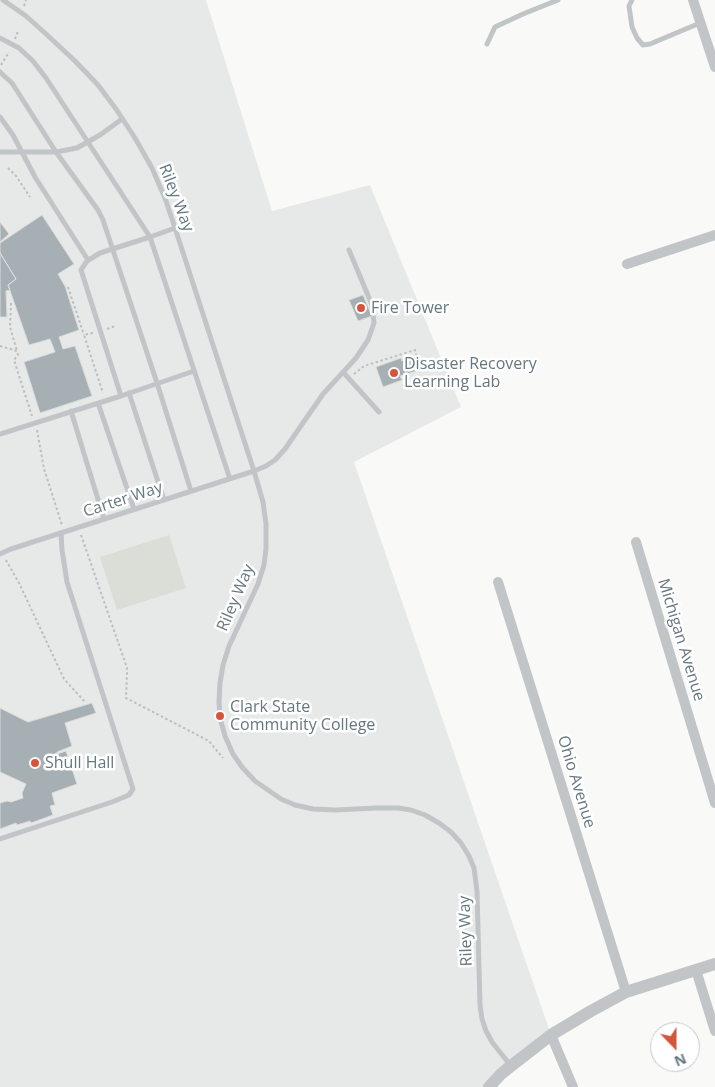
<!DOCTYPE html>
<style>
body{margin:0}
#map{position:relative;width:715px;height:1087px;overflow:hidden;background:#f9f9f8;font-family:"Open Sans",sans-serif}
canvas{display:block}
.north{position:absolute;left:650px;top:1022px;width:50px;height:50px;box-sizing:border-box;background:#fff;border:1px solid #c2c9cc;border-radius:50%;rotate:158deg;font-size:14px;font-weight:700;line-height:20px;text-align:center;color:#667780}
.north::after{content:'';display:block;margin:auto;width:18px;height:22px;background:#d5553c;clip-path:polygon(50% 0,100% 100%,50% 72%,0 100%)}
</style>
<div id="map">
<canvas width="715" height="1087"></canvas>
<div class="north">N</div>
</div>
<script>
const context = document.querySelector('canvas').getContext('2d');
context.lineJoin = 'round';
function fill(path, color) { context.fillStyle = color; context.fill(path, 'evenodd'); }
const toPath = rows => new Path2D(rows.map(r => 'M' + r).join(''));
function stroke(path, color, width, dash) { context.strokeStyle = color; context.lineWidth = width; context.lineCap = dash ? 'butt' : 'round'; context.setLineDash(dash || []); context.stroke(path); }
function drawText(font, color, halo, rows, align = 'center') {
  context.font = font + ' "Open Sans",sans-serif'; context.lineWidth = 5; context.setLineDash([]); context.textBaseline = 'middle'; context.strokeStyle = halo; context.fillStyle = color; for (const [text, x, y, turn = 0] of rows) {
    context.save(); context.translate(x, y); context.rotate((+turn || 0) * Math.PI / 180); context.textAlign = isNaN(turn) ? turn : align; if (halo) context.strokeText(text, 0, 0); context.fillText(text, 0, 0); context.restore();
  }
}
const built = toPath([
 [0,0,206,0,272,211,370,185,461,407,354,462,551,1035,489,1087,0,1087]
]);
const green = toPath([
 [169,535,186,588,117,610,100,557]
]);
const building = toPath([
 [42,215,74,264,58,274,65,286,79,330,59,337,63,349,75,346,92,396,40,413,24,362,55,352,50,339,29,345,8,285,16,279,0,253,0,243,42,215],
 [0,222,9,234,0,242,0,222],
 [0,253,16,279,8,285,10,290,6,291,7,317,0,317,0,253],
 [363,295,372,316,358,321,349,300,363,295],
 [410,357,411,358,416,357,420,370,400,376,402,380,383,387,376,367,401,358,402,361,403,360,403,359,410,357],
 [92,703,96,713,65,723,72,746,57,752,57,754,66,751,77,784,52,793,55,805,50,806,53,815,31,823,30,821,17,825,16,823,0,829,0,803,7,801,11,802,23,798,22,793,26,784,0,772,0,708,28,722,92,703]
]);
const path = toPath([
 [24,6,26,0],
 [15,39,18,31],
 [1,65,9,52],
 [8,168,16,176,30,197],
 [68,287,84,335],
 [11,303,10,327,17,351],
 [107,329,115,326],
 [93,333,84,335,103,393],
 [0,346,17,351,18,355,14,360,32,416],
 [354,374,364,366,415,350,418,360],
 [37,430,44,469,62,525],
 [81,535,127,668,127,673,126,698,209,741,223,758],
 [6,560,19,583,64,679,86,703]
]);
const service = toPath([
 [3,0,26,16,45,33,74,60,98,85,116,109,135,138,152,168,165,198,175,228,254,471,263,502,266,524,266,549,264,565,258,584,229,646,223,665,220,683,219,702,220,718,225,736,233,754,242,767,255,781,281,799,295,805,313,809,335,810,376,808,398,808,411,810,425,815,439,823,451,832,461,843,469,856,474,868,477,891,480,1005,482,1019,486,1031,492,1042,511,1066],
 [632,0,629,6,632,27,637,38,643,45,650,44,700,23],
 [0,38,19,48,33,61,46,78,150,237,100,253,87,261,81,270,121,396,194,371],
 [487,44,495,27,523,14,558,0],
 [0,72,12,83,56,152,98,210,103,220,157,383,191,491],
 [0,117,13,135,35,177,88,260],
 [0,152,56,152,77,148,100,135,122,119],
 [175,228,150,237,230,479],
 [343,372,379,412],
 [129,393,164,500],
 [98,403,134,509],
 [71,411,104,519],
 [0,434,121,396],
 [0,554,11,549,254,471,266,466,275,460,285,449,323,394,356,358,368,340,374,323,372,305,349,250],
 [0,839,112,802,129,795,133,789,67,582,62,550,61,533]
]);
const minor = toPath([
 [693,0,715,67],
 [627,264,715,235],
 [636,542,715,803],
 [498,582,626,992],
 [696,970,715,1031],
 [551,1035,573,1087]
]);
const tertiary = toPath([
 [489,1087,501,1074,511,1066,551,1035,591,1011,626,992,715,964]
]);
const markers = [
 [361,308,5,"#d5553c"],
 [394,373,5,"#d5553c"],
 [220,716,5,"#d5553c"],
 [35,763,5,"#d5553c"]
];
const streetNames = [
 ["Riley Way",176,198,69],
 ["Carter Way",123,500,-18],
 ["Riley Way",236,598,-67],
 ["Michigan Avenue",681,640,73],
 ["Ohio Avenue",576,782,73],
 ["Riley Way",466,931,-92]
];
const poiNames = [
 ["Fire Tower",371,308],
 ["Disaster Recovery",404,364],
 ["Learning Lab",404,382],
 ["Clark State",230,707],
 ["Community College",230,725],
 ["Shull Hall",45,763]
];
fill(built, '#e7e9e8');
fill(green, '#daded7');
fill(building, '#a6afb4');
stroke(building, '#dbdbda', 1);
stroke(path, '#bbbec0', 2, [2.5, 2.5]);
stroke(service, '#c1c5c8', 5);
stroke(minor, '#c1c5c8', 10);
stroke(tertiary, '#c1c5c8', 12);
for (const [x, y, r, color] of markers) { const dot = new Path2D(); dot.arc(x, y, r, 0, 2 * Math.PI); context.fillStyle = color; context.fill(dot); stroke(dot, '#fff', 2); }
drawText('16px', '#667780', '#fff', streetNames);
drawText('16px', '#667780', '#fff', poiNames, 'left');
</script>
